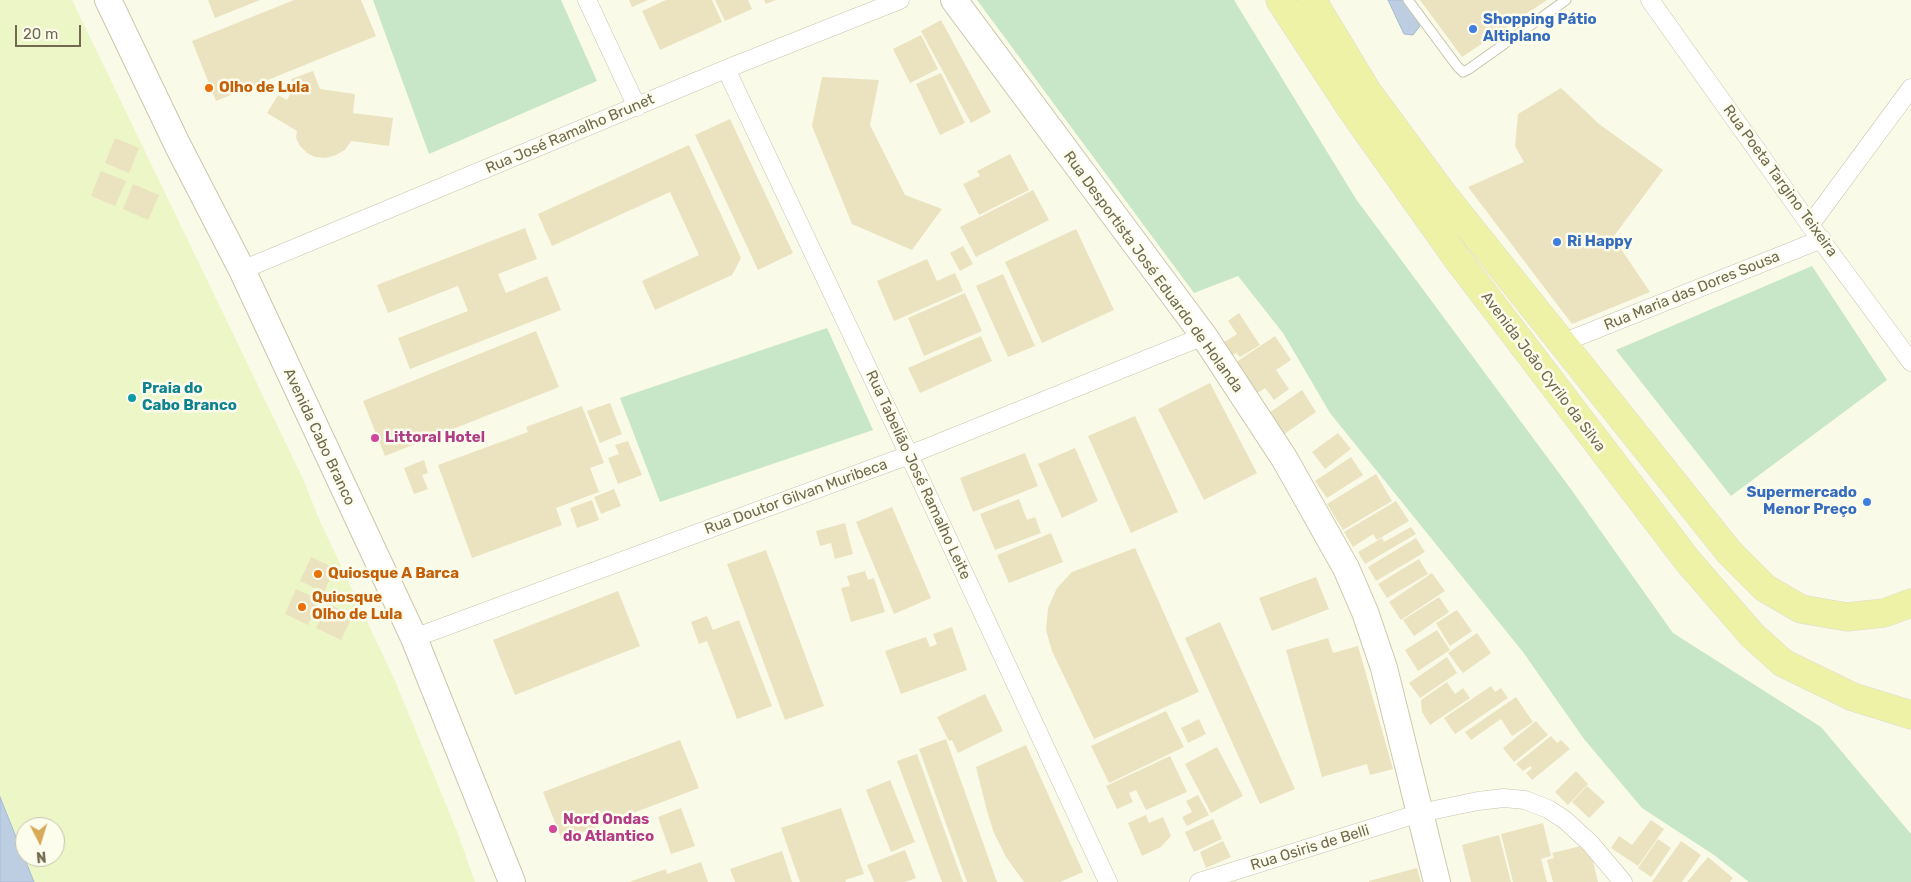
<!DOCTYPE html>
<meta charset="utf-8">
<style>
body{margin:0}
#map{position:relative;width:1911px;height:882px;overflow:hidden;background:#fafae8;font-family:Rubik,sans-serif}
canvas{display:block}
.north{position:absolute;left:15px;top:817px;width:50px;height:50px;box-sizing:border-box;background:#fdfdee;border:1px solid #c5c2ae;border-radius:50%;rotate:175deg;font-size:14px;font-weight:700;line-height:20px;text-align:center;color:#726a4f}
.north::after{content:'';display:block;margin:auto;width:18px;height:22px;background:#d7aa5a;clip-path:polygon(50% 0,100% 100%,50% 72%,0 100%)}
.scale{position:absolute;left:15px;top:25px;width:66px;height:22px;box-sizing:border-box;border:2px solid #726a4f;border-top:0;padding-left:6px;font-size:15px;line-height:18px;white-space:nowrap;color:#726a4f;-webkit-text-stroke:4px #fdfdee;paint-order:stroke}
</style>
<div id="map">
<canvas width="1911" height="882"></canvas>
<div class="north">N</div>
<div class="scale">20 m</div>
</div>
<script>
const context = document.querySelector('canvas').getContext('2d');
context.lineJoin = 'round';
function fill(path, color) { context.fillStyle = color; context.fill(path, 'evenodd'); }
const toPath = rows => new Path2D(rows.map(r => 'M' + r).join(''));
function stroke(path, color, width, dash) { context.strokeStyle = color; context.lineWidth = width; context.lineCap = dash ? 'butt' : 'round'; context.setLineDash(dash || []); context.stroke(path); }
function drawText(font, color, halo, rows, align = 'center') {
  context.font = font + ' Rubik,sans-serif'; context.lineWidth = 5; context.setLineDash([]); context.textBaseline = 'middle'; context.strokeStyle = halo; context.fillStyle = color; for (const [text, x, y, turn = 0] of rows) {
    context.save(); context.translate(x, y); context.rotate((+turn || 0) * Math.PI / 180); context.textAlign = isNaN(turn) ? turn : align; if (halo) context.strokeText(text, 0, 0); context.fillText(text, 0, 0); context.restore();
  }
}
const green = toPath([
 [373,0,561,0,597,81,429,154],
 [977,0,1234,0,1356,199,1573,492,1673,633,1821,727,1911,834,1911,882,1749,882,1714,855,1642,808,1584,739,1523,652,1330,413,1283,333,1238,276,1194,293],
 [1812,266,1887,380,1731,496,1616,350],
 [827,328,873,430,660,502,620,398]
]);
const sand = toPath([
 [0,0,72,0,304,481,318,517,396,683,458,834,475,882,34,882,0,797],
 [25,827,55,827,55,857,25,857]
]);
const water = toPath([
 [1388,0,1406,0,1420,26,1413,35,1404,34,1388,0],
 [0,797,34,882,0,882,0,797]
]);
const building = toPath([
 [208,0,260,0,215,18],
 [294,0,361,0,376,36,216,101,192,41],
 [629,0,648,0,632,7],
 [666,0,712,0,722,22,660,50,642,11],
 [715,0,748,0,752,9,725,21],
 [764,0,776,0,766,4],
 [1420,0,1547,0,1462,57],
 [941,20,991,112,971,123,921,31],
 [921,35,938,69,910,83,893,49],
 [313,71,320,89,355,94,353,113,393,118,389,146,351,141,345,150,336,155,326,158,315,157,307,153,300,146,296,138,297,131,267,113,278,95,287,100,294,87,291,79],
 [941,73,965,123,940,135,916,84],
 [822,77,879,80,870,125,905,195,942,209,912,250,852,224,812,126],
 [1561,88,1599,124,1663,170,1608,244,1615,240,1650,292,1572,324,1468,187,1524,162,1515,146,1518,114],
 [730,119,793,253,758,270,695,135],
 [115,138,139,148,129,173,105,163],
 [689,145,741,258,732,275,655,310,642,281,699,255,670,192,552,246,538,214],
 [1010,154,1029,190,979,215,963,184,980,176,977,171],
 [101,171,126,181,115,206,91,196],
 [133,184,159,195,148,220,123,209],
 [1033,190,1049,220,976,257,960,227],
 [525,228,537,259,498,274,506,293,547,276,561,310,410,369,398,338,468,311,458,286,388,313,377,285],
 [1076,229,1114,310,1042,343,1005,262],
 [963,246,973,264,960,271,950,253],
 [927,259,937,281,955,273,963,291,894,321,877,281],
 [1003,274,1035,346,1008,357,976,286],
 [965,293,982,331,924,356,908,318],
 [1239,313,1260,345,1240,357,1236,353,1229,357,1221,344,1237,334,1228,321],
 [536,331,559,387,385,456,363,401],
 [981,336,992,361,920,393,908,368],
 [1275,336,1291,360,1276,370,1289,389,1274,400,1265,388,1253,396,1232,365],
 [1210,383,1257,473,1204,500,1158,409],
 [1302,390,1316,412,1280,437,1266,415],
 [610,403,622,434,600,443,587,411],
 [582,406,604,463,590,468,599,492,556,508,562,525,472,558,438,465,528,432,526,427],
 [1135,416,1178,512,1131,533,1088,436],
 [1338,433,1351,449,1325,469,1312,452],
 [628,441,642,475,618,484,608,458,619,454,615,445],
 [1075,448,1098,501,1062,518,1038,464],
 [1025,453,1038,486,973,512,960,478],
 [1351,457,1363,475,1327,498,1315,481],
 [424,460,428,473,422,475,428,489,414,494,404,468],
 [1376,474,1392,501,1343,530,1327,504],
 [614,489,621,506,601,514,594,497],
 [1019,499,1027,520,1035,517,1041,533,995,550,980,514],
 [592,500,599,520,577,528,570,508],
 [1396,501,1409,521,1377,540,1373,534,1353,547,1344,532],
 [892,507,931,598,894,614,856,522],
 [845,523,853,554,835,559,831,543,820,546,816,531],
 [1411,527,1416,534,1365,564,1358,552,1382,538,1384,542],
 [1051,533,1063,562,1009,583,997,555],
 [1416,538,1425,552,1376,581,1368,567],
 [1135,548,1199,692,1094,739,1052,651,1046,630,1048,608,1057,588,1072,572],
 [766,550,824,706,785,720,727,564],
 [311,557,335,568,324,592,300,581],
 [1419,559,1428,574,1387,598,1378,584],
 [865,571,868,580,874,578,885,612,851,622,841,588,850,586,847,576],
 [1432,573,1445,591,1401,620,1389,602],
 [1316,577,1329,609,1272,631,1259,598],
 [296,589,320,600,308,625,285,614],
 [618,591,640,646,515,695,493,640],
 [1439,597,1449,612,1414,636,1403,620],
 [328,604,353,615,341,640,316,628],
 [1457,610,1472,631,1450,646,1436,623],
 [707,616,713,630,739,620,772,706,737,719,707,641,699,644,691,622],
 [1220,622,1295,789,1260,804,1185,638],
 [952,627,967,670,901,694,885,651,926,637,930,647,937,644,933,634],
 [1437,630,1450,650,1418,671,1405,650],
 [1477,633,1491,653,1463,673,1448,653],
 [1328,638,1333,653,1358,646,1393,769,1370,775,1367,764,1322,777,1286,650],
 [1447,657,1457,673,1420,698,1409,683],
 [1447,682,1455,694,1463,688,1470,698,1430,725,1422,712,1421,700],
 [1491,686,1495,692,1501,688,1508,698,1455,734,1444,718],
 [985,694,1003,731,958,753,952,740,949,741,937,717],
 [1516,697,1533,722,1512,736,1501,719,1471,740,1465,732],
 [1166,711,1184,747,1109,783,1091,746],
 [1199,719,1206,734,1188,743,1181,728],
 [1536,721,1548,735,1514,762,1503,748],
 [1551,736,1557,743,1561,740,1570,749,1532,780,1526,773,1532,768,1530,766,1523,771,1516,764],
 [946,739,997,882,967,882,919,749],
 [680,740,699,788,562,840,543,792],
 [1026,745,1083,872,1060,882,1024,882,1006,857,994,833,987,811,976,767],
 [1217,747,1243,796,1211,813,1185,764],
 [917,754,963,882,942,882,897,761],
 [1170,756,1187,792,1146,810,1136,790,1129,793,1133,802,1117,809,1106,786],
 [1576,771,1588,784,1568,805,1555,792],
 [890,780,915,842,891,852,866,790],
 [1587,786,1605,802,1589,818,1572,802],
 [1198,795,1209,815,1187,826,1182,817,1192,812,1186,801],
 [681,808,695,846,671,854,658,817],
 [841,808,864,874,845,880,846,882,800,882,781,828],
 [1146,815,1149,823,1163,817,1171,836,1161,847,1142,856,1128,823],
 [1213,819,1222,839,1194,852,1185,832],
 [1651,820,1664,829,1638,866,1611,848,1619,836,1632,845],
 [1543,823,1551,856,1541,859,1547,882,1513,882,1501,834],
 [1499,835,1511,882,1471,882,1462,845],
 [1658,839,1671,848,1651,877,1638,868],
 [1223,841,1231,857,1206,868,1200,852],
 [1681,841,1701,855,1682,882,1652,882],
 [1589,844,1598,882,1553,882,1547,860,1554,858,1552,853],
 [905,850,916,878,905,882,874,882,867,865],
 [782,851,792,882,735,882,730,869],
 [1708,857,1733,878,1730,882,1687,882],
 [701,862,708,882,629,882,666,869,667,874],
 [1417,868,1421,882,1369,882,1369,881]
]);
const service = toPath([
 [1408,0,1457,66,1463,72,1469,69,1566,0]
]);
const minor = toPath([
 [587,0,637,107],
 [1650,0,1810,225,1911,362],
 [726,69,909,455,1108,882],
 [1810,225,1911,88],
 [242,270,726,69,900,0],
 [1562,343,1822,239],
 [414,638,909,455,1204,336],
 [1199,882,1420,813,1478,801,1504,798,1525,800,1548,809,1565,820,1590,843,1623,882]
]);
const secondary = toPath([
 [108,0,178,146,242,270,414,638,512,882],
 [954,0,1204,336,1284,458,1346,568,1365,612,1384,668,1437,882]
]);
const primary = toPath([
 [1280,0,1352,110,1456,257,1687,560,1752,635,1783,663,1853,697,1911,715],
 [1312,0,1367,91,1443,194,1729,552,1765,588,1801,609,1847,617,1884,613,1911,603]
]);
const markers = [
 [1473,29,5,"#3f7fe0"],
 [209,88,5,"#e8710a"],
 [1557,242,5,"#3f7fe0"],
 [132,398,5,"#0f9aa8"],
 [375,438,5,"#d1479c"],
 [1867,502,5,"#3f7fe0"],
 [318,574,5,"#e8710a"],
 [302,607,5,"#e8710a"],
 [553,829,5,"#d1479c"]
];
const shopNames = [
 ["Shopping Pátio",1483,20],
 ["Altiplano",1483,37],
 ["Ri Happy",1567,242],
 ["Supermercado",1857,493,"right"],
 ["Menor Preço",1857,510,"right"]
];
const foodNames = [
 ["Olho de Lula",219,88],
 ["Quiosque A Barca",328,574],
 ["Quiosque",312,598],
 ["Olho de Lula",312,615]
];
const streetNames = [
 ["Rua José Ramalho Brunet",570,134,-23],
 ["Rua Poeta Targino Teixeira",1780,181,54],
 ["Rua Desportista José Eduardo de Holanda",1153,272,54],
 ["Rua Maria das Dores Sousa",1692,291,-22],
 ["Avenida João Cyrilo da Silva",1543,372,53],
 ["Avenida Cabo Branco",319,437,65],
 ["Rua Tabelião José Ramalho Leite",918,475,65],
 ["Rua Doutor Gilvan Muribeca",796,497,-20],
 ["Rua Osiris de Belli",1310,848,-17]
];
const cultureNames = [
 ["Praia do",142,389],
 ["Cabo Branco",142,406]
];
const hotelNames = [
 ["Littoral Hotel",385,438],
 ["Nord Ondas",563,820],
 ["do Atlantico",563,837]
];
fill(green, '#c8e6c8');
fill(sand, '#ecf6c6');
fill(water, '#becee2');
stroke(water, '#a6b9d3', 1);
fill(building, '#ebe3c0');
stroke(service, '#c8c5ad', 11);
stroke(minor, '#c8c5ad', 19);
stroke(secondary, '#cbc7ab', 28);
stroke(primary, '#dddbd5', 29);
stroke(service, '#fff', 9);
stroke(minor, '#fff', 18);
stroke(secondary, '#fff', 26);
stroke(primary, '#eef2a7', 28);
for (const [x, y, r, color] of markers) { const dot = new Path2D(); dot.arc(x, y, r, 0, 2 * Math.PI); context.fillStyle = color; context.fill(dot); stroke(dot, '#fdfdee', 2); }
drawText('bold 15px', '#366cbe', '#fdfdee', shopNames, 'left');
drawText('bold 15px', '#c56008', '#fdfdee', foodNames, 'left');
drawText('15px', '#726a4f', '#fdfdee', streetNames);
drawText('bold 15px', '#0d838f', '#fdfdee', cultureNames, 'left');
drawText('bold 15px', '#b23c85', '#fdfdee', hotelNames, 'left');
</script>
